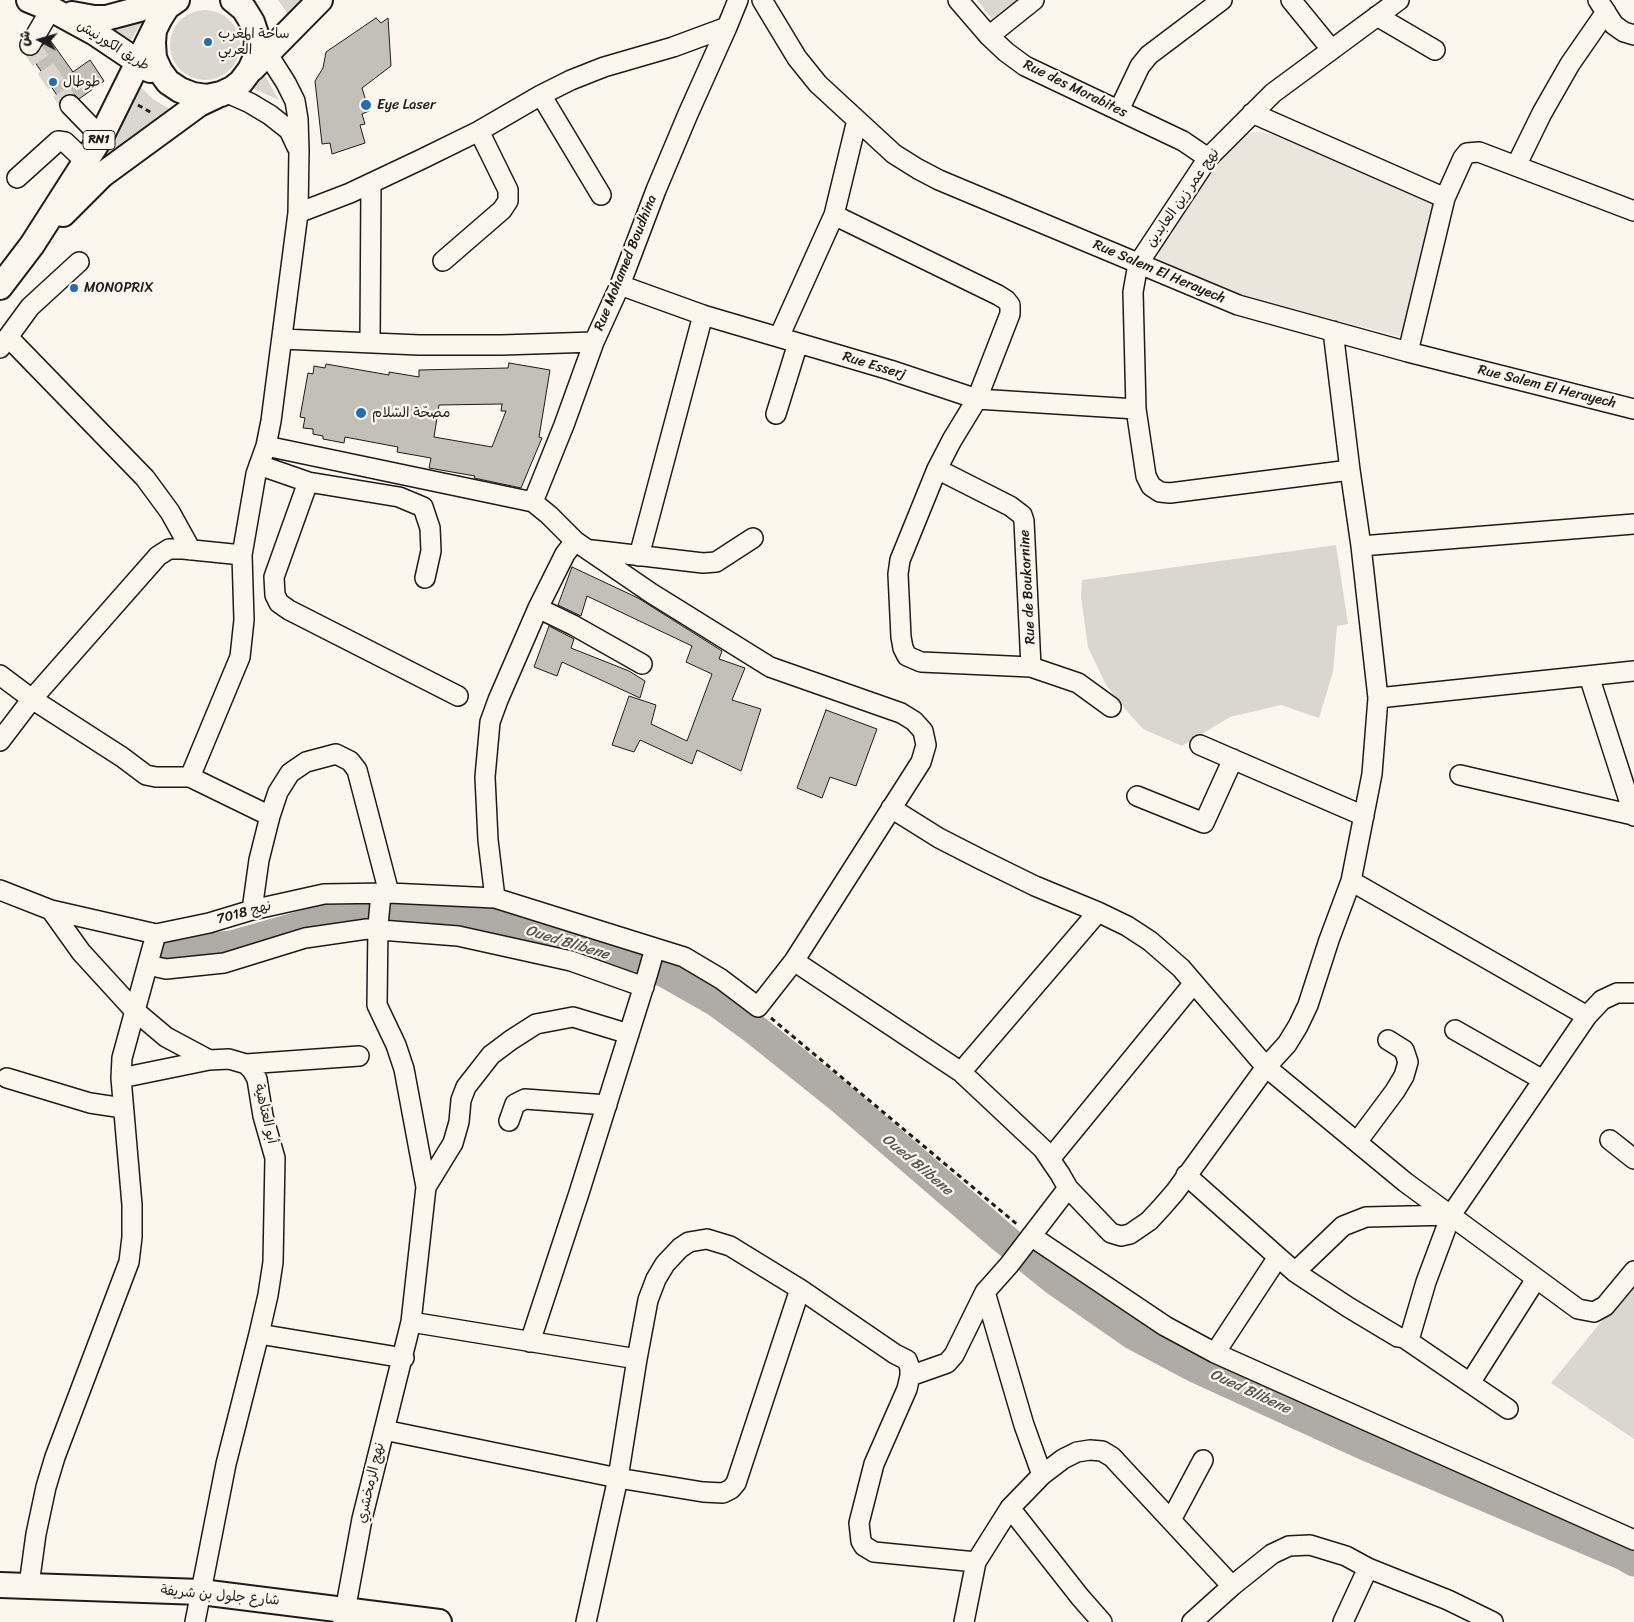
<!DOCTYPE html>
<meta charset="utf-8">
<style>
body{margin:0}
#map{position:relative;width:1634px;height:1622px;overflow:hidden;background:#fbf7ec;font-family:Sriracha,"Playpen Sans Arabic",sans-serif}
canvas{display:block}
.north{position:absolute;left:15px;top:15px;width:50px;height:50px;-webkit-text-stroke:4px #fbf7ec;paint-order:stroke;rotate:276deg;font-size:14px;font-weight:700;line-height:20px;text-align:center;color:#1c1c1c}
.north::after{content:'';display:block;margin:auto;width:18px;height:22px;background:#1c1c1c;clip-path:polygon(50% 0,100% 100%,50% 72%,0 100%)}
</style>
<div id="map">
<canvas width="1634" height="1622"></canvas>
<div class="north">ش</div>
</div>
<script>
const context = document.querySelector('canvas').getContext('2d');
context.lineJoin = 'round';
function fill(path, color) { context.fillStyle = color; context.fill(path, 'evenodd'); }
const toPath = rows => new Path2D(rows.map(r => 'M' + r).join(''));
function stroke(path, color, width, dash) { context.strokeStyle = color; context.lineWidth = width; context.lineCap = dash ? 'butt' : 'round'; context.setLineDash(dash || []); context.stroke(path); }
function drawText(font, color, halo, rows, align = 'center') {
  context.font = font + ' Sriracha,"Playpen Sans Arabic",sans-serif'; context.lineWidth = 4.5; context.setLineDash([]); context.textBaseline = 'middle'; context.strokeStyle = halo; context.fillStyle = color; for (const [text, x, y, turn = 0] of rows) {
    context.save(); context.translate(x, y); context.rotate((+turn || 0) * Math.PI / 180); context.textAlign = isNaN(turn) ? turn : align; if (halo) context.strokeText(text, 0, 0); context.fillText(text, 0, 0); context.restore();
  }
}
const built = toPath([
 [1258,132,1272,134,1438,206,1406,338,1242,296,1160,260,1156,249,1225,151,1236,141,1247,134]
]);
const green = toPath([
 [278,0,308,0,290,17],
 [977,0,1016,0,992,19],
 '170 45a35 35 0 1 1 70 0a35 35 0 1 1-70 0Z',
 [143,21,128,44,104,29],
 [264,74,279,100,252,88],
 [139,85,153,99,173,111,92,172],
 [1336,545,1348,624,1337,626,1333,672,1319,718,1281,705,1230,717,1182,746,1143,729,1119,702,1106,685,1088,647,1081,597,1082,580],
 [1634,1282,1634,1439,1551,1383]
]);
const river = toPath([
 [169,952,232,946,324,920,456,917,508,925,665,972,716,1001,753,1028,843,1100,1002,1237,1054,1279,1133,1334,1197,1368,1363,1444,1624,1555,1634,1561]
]);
const building = toPath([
 [376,18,381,23,388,18,391,66,362,88,369,111,362,114,365,124,360,125,365,143,332,154,330,143,322,144,315,81,323,68,326,52,376,18],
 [48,37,73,72,90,60,104,81,79,99,74,94,68,94,63,97,60,100,31,56,36,54,39,51,48,37],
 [509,363,550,370,539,437,542,438,521,488,474,478,475,476,429,468,431,458,397,452,398,447,345,437,344,443,323,439,323,436,313,434,313,429,303,428,305,418,300,417,308,373,313,374,314,366,325,368,326,364,389,375,389,372,419,377,419,370,508,368,509,363],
 [502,404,501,411,506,411,492,447,434,437,439,405,502,404],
 [572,567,638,598,722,651,719,659,745,668,732,700,761,709,741,771,697,750,692,764,640,740,634,752,612,745,629,696,656,705,651,724,687,741,712,674,686,662,692,646,587,596,581,616,558,605,572,567],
 [549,626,574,639,571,648,629,671,645,681,640,698,562,662,557,676,534,667,549,626],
 [826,710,877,729,856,786,830,777,822,798,797,788,826,710]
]);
const minorTunnel = toPath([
 [30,45,70,105]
]);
const path = toPath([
 [138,105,152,113],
 [771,1018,1019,1226]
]);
const minor = toPath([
 [762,0,797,58,818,84,894,154,918,169,939,180,1238,305,1408,352,1634,409],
 [958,0,989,36,1006,52,1025,66,1183,141,1208,158],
 [1291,0,1331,49],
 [1598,0,1614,25,1624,32,1634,35],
 [1377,16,1435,50],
 [989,36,1034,0],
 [30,45,51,9],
 [225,92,250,103,270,115,289,130,297,147],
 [541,95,601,195],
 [70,105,101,137],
 [1119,110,1140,66,1149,55,1222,0],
 [1252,113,1445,198,1408,352],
 [1516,166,1542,113,1570,64,1606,12],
 [17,178,58,141,65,142,85,161],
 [1445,198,1463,158,1467,153,1479,152,1634,211],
 [298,213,350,193,422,159,479,131,541,95,571,80,604,67,673,47,727,27,738,0],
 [834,215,998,295,1006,300,1010,305,1010,314,977,399,952,440,937,469,900,560,898,574,901,637,903,648,907,656,921,662,1031,667,1078,683,1111,707],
 [443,261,502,210,508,201,508,190,479,131],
 [620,285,703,315,890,370,977,399,1136,409],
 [8,337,145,478,170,512,191,550],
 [779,337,834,215,857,120],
 [282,339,419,345,502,345,594,342],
 [370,343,371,183],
 [0,348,30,307,79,262],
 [776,414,798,343],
 [266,446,533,502,549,515,575,541,651,593,770,667,901,713,914,721,923,731,926,745,921,762,794,961,758,1007,721,979,684,957,655,948],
 [259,465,308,482,399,497,423,507,430,528,431,551,425,578],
 [937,469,1010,506,1022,515,1024,521,1031,667],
 [1350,470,1170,493,1160,492,1151,486,1146,476,1136,409,1133,292,1138,264,1208,158,1273,93,1399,0],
 [308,482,274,577,275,595,279,603,289,610,458,696],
 [533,502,564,425,594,342,620,285,656,190,688,114,727,27],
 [1361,546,1634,524],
 [592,550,703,563,716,562,753,538],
 [639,556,703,315],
 [538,608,573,625,642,664],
 [0,675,32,699,122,757,146,775,156,777,190,777,270,816],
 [1589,676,1634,816],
 [1378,698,1634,671],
 [0,741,32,699,158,556,169,549,183,549,242,555],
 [1200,745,1364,816],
 [1460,775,1633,815],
 [190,777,240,657,244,620,242,555,256,474,266,446,271,421,298,213,299,150,298,119,295,101,286,83,260,42],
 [1137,796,1204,823,1233,759],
 [891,808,939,838,980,859,1035,886,1098,912,1127,926,1150,941,1181,968,1266,1067,1405,1182,1578,1309,1594,1312,1605,1306,1634,1271],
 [1351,881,1587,1016],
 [0,890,51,910,156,934,209,923,252,910,324,894,389,893,495,898],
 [51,910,81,952,134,1010,166,1037,209,1060,229,1059,246,1064,252,1070,257,1079,263,1116,275,1158,273,1262,268,1295,259,1334],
 [252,910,259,860,270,816,278,792,290,773,306,762,336,754,350,761,357,770,389,893],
 [794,961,961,1072,1043,1149,1060,1174,1068,1188],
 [148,965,166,969,224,963,305,938,367,929,458,936,571,961,644,987],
 [1455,1030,1543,1080],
 [246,1064,359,1056],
 [961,1072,1098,912],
 [7,1078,90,1103,123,1108],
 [121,1078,209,1060],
 [509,1121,515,1104,525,1099,607,1105],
 [1610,1140,1634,1159],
 [1357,1142,1395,1091,1404,1076,1408,1062,1404,1050,1388,1040],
 [1050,1159,1194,983],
 [1186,1175,1295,1272,1348,1307,1398,1337,1404,1338,1409,1337,1411,1333,1426,1282,1451,1215,1587,1016,1602,1000,1617,993,1634,993],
 [426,1187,453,1143,459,1122,461,1100,466,1087,491,1055,511,1040,536,1024,573,1017,629,1034],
 [1031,1236,1165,1326,1215,1353,1634,1540],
 [1295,1272,1343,1226,1366,1217,1451,1215],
 [411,1322,637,1359],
 [1404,1338,1508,1409],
 [530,1342,579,1193,647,976,655,948,495,898,488,840,485,777,490,722,498,700,538,608,565,554,575,541],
 [1215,1353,1278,1257],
 [910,1376,947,1363,954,1355,985,1292],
 [1470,1383,1536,1279],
 [384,1430,618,1478,703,1492,723,1493,731,1489,736,1483,800,1289,895,1354,907,1360,910,1368,910,1376,907,1389,874,1464,859,1523,861,1541,864,1546,874,1552,976,1562],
 [1042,1475,1024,1425,985,1292,1009,1265,1068,1188,1111,1233,1121,1236,1130,1234,1149,1221,1162,1207,1175,1192,1266,1067,1287,1044,1298,1026,1308,1005,1329,940,1351,881,1372,774,1378,698,1361,546,1350,470,1333,331],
 [1010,1508,1080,1597,1102,1622],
 [1171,1520,1203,1460],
 [29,1585,36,1534,46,1487,55,1457,129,1262,132,1237,132,1205,121,1078,122,1058,156,934],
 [195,1622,226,1464,259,1334,404,1358],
 [343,1622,362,1519,411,1322,426,1187,404,1069,396,1045,377,1005,378,925,381,894],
 [586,1622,618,1478,637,1359,648,1300,656,1279,665,1264,680,1248,689,1242,707,1239,730,1246,800,1289],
 [964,1622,976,1562,1010,1508,1042,1475,1063,1459,1077,1452,1090,1450,1102,1451,1112,1457,1232,1586],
 [1192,1622,1232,1586,1272,1554,1289,1546,1310,1545,1346,1556,1368,1568,1448,1600,1493,1622],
 [1343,1622,1368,1568]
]);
const major = toPath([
 [29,0,51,9,95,33,150,70],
 [177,0,167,7,160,18,154,30,153,43,154,58,160,71,168,82,180,90,193,95,207,97,221,94,232,89,241,82,250,70,256,57,257,37,252,22,244,9,233,0],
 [72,14,94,18,106,18,140,9,157,0],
 [252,69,320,0],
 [63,214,102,175,199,104,216,96],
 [0,287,32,245,101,137,154,30],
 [0,1585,201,1592,439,1622]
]);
const markers = [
 [208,42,5,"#1f6fb2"],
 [53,82,5,"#1f6fb2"],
 [366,105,6,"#1f6fb2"],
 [74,288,5,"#1f6fb2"],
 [361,413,6,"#1f6fb2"]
];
const shields = [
 [99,140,32]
];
const shieldNames = [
 ["RN1",99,140]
];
const poiNames = [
 ["ساحة المغرب",218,34],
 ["العربي",218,50],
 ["طوطال",63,82],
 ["Eye Laser",377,105],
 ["MONOPRIX",84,288],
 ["مصحّة السّلام",372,413]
];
const streetNames = [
 ["طريق الكورنيش",113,46,32],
 ["Rue des Morabites",1075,89,26],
 ["نهج عمر زين العابدين",1183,198,-55],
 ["Rue Mohamed Boudhina",626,263,-68],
 ["Rue Salem El Herayech",1159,272,23],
 ["Rue Esserj",874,366,17],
 ["Rue Salem El Herayech",1547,387,14],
 ["Rue de Boukornine",1028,587,-93],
 ["نهج 7018",244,913,-15],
 ["أبو العتاهية",265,1114,77],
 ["نهج الزمخشري",371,1483,-77],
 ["شارع جلول بن شريفة",220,1596,5]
];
const waterNames = [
 ["Oued Blibene",567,943,17],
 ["Oued Blibene",917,1165,40],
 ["Oued Blibene",1250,1392,25]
];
fill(built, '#eae6dc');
fill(green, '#dad7ce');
stroke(river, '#afaca5', 31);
fill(building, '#c3c0b8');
stroke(building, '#1c1c1c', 1);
stroke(minorTunnel, '#dad6cd', 19, [19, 9]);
stroke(minor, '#1c1c1c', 22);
stroke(major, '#1c1c1c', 28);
stroke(path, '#1c1c1c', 3, [5, 4]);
stroke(minor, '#fbf7ec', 19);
stroke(major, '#fbf7ec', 24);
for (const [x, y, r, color] of markers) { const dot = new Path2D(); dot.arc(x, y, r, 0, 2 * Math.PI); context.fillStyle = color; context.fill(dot); stroke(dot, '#fbf7ec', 2); }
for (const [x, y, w] of shields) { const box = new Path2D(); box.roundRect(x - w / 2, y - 9.5, w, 19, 4); context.fillStyle = '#fbf7ec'; context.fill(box); stroke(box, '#1c1c1c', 1); }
drawText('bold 12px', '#1c1c1c', null, shieldNames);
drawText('14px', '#1c1c1c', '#fbf7ec', poiNames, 'left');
drawText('14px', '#1c1c1c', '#fbf7ec', streetNames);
drawText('italic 15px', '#575653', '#fbf7ec', waterNames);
</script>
